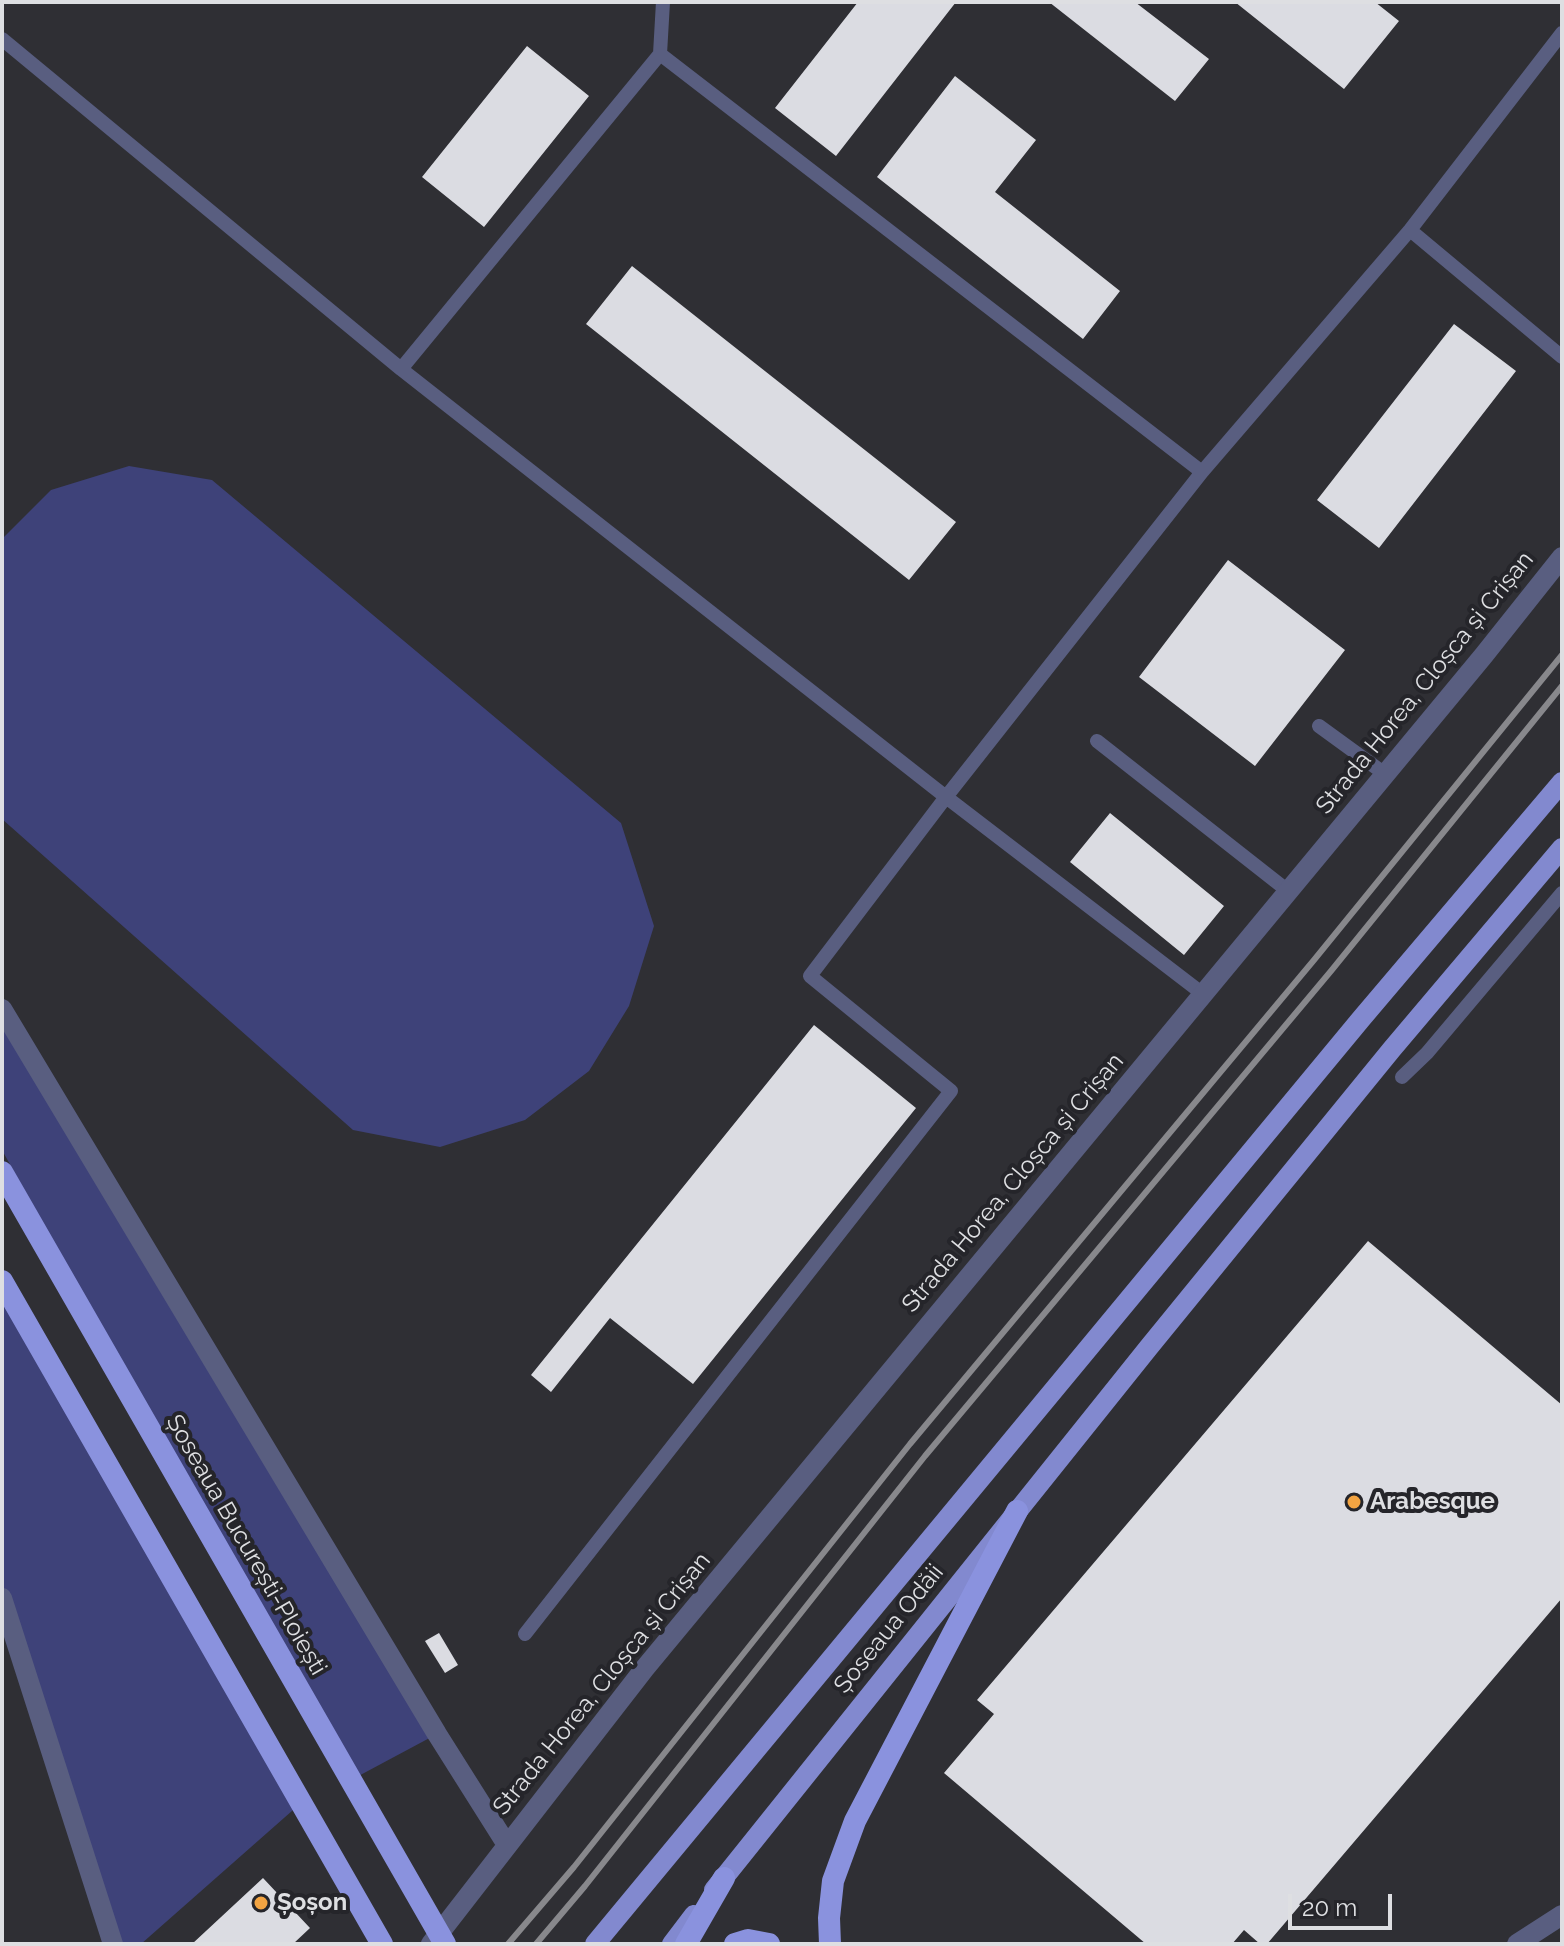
<!DOCTYPE html>
<meta charset="utf-8">
<style>
body{margin:0}
#map{position:relative;width:1564px;height:1946px;overflow:hidden;background:#2f2f34;font-family:Raleway,sans-serif}
canvas{display:block}
.frame{position:absolute;inset:0;border:4px solid #dedfe2;pointer-events:none}
.scale{position:absolute;left:1288px;top:1894px;width:104px;height:36px;box-sizing:border-box;border:4px solid #dedfe2;border-top:0;padding-left:10px;font-size:24px;line-height:28px;white-space:nowrap;color:#dedfe2;-webkit-text-stroke:6px #25252a;paint-order:stroke}
</style>
<div id="map">
<canvas width="1564" height="1946"></canvas>
<div class="frame"></div>
<div class="scale">20 m</div>
</div>
<script>
const context = document.querySelector('canvas').getContext('2d');
context.lineJoin = 'round';
function fill(path, color) { context.fillStyle = color; context.fill(path, 'evenodd'); }
const toPath = rows => new Path2D(rows.map(r => 'M' + r).join(''));
function stroke(path, color, width, dash) { context.strokeStyle = color; context.lineWidth = width; context.lineCap = dash ? 'butt' : 'round'; context.setLineDash(dash || []); context.stroke(path); }
function drawText(font, color, halo, rows, align = 'center') {
  context.font = font + ' Raleway,sans-serif'; context.lineWidth = 8; context.setLineDash([]); context.textBaseline = 'middle'; context.strokeStyle = halo; context.fillStyle = color; for (const [text, x, y, turn = 0] of rows) {
    context.save(); context.translate(x, y); context.rotate((+turn || 0) * Math.PI / 180); context.textAlign = isNaN(turn) ? turn : align; if (halo) context.strokeText(text, 0, 0); context.fillText(text, 0, 0); context.restore();
  }
}
const green = toPath([
 [129,466,212,480,621,823,654,926,629,1006,589,1071,525,1120,440,1147,353,1130,2,819,2,539,51,490],
 [2,1009,437,1734,351,1780,2,1150],
 [2,1281,301,1803,141,1944,113,1944,2,1598]
]);
const building = toPath([
 [858,2,956,2,836,156,775,108],
 [1049,2,1135,2,1209,59,1175,101],
 [1235,2,1375,2,1399,21,1344,89],
 [527,46,589,96,484,227,422,177],
 [955,76,1036,140,995,192,1120,291,1083,339,877,177],
 [632,266,956,522,909,580,586,324],
 [1454,324,1516,371,1379,548,1317,500],
 [1228,560,1345,650,1255,766,1139,677],
 [1110,813,1224,906,1184,955,1070,862],
 [814,1025,916,1108,693,1384,610,1318,551,1392,531,1375],
 [1368,1241,1562,1405,1562,1598,1267,1944,1260,1944,1244,1930,1232,1944,1146,1944,944,1773,994,1714,977,1700],
 [439,1633,458,1665,445,1673,425,1641],
 [263,1878,310,1928,293,1944,192,1944]
]);
const service = toPath([
 [2,39,401,369,946,797,1203,994],
 [660,54,663,2],
 [1410,230,1562,357],
 [401,369,660,54,1202,472],
 [1319,726,1385,774],
 [1097,741,1288,891],
 [1402,1077,1427,1053,1562,893],
 [525,1634,951,1091,810,976,946,797,1202,472,1410,230,1562,33]
]);
const minor = toPath([
 [1517,1944,1562,1915]
]);
const tertiary = toPath([
 [2,1009,437,1734,507,1845],
 [2,1598,113,1944],
 [431,1944,645,1668,1484,655,1562,557]
]);
const primary = toPath([
 [714,1890,1149,1347,1392,1049,1562,848],
 [595,1944,1361,1019,1562,782],
 [672,1944,694,1915]
]);
const trunk = toPath([
 [2,1281,382,1944],
 [686,1944,724,1878],
 [735,1944,748,1940,769,1944],
 [830,1944,829,1918,833,1881,855,1821,1017,1511]
]);
const rail = toPath([
 [508,1944,574,1867,910,1444,1314,960,1562,655],
 [536,1944,585,1886,925,1456,1331,971,1562,686]
]);
const trunkBridge = toPath([
 [2,1172,445,1944]
]);
const markers = [
 [1354,1502,8,"#f3a442"],
 [261,1903,8,"#f3a442"]
];
const streetNames = [
 ["Strada Horea, Cloșca și Crișan",1425,683,-51],
 ["Strada Horea, Cloșca și Crișan",1013,1183,-50],
 ["Șoseaua București-Ploiești",246,1545,60],
 ["Șoseaua Odăii",889,1629,-51],
 ["Strada Horea, Cloșca și Crișan",602,1684,-51]
];
const poiNames = [
 ["Arabesque",1370,1502],
 ["Șoșon",277,1903]
];
fill(green, '#3e4279');
fill(building, '#dbdce2');
stroke(service, '#595e80', 14);
stroke(minor, '#595e80', 20);
stroke(tertiary, '#595e80', 20);
stroke(primary, '#8289cf', 20);
stroke(trunk, '#8a92de', 22);
stroke(rail, '#88888c', 6);
stroke(trunkBridge, '#8a92de', 22);
for (const [x, y, r, color] of markers) { const dot = new Path2D(); dot.arc(x, y, r, 0, 2 * Math.PI); context.fillStyle = color; context.fill(dot); stroke(dot, '#25252a', 3); }
drawText('24px', '#dedfe2', '#25252a', streetNames);
drawText('bold 24px', '#dedfe2', '#25252a', poiNames, 'left');
</script>
